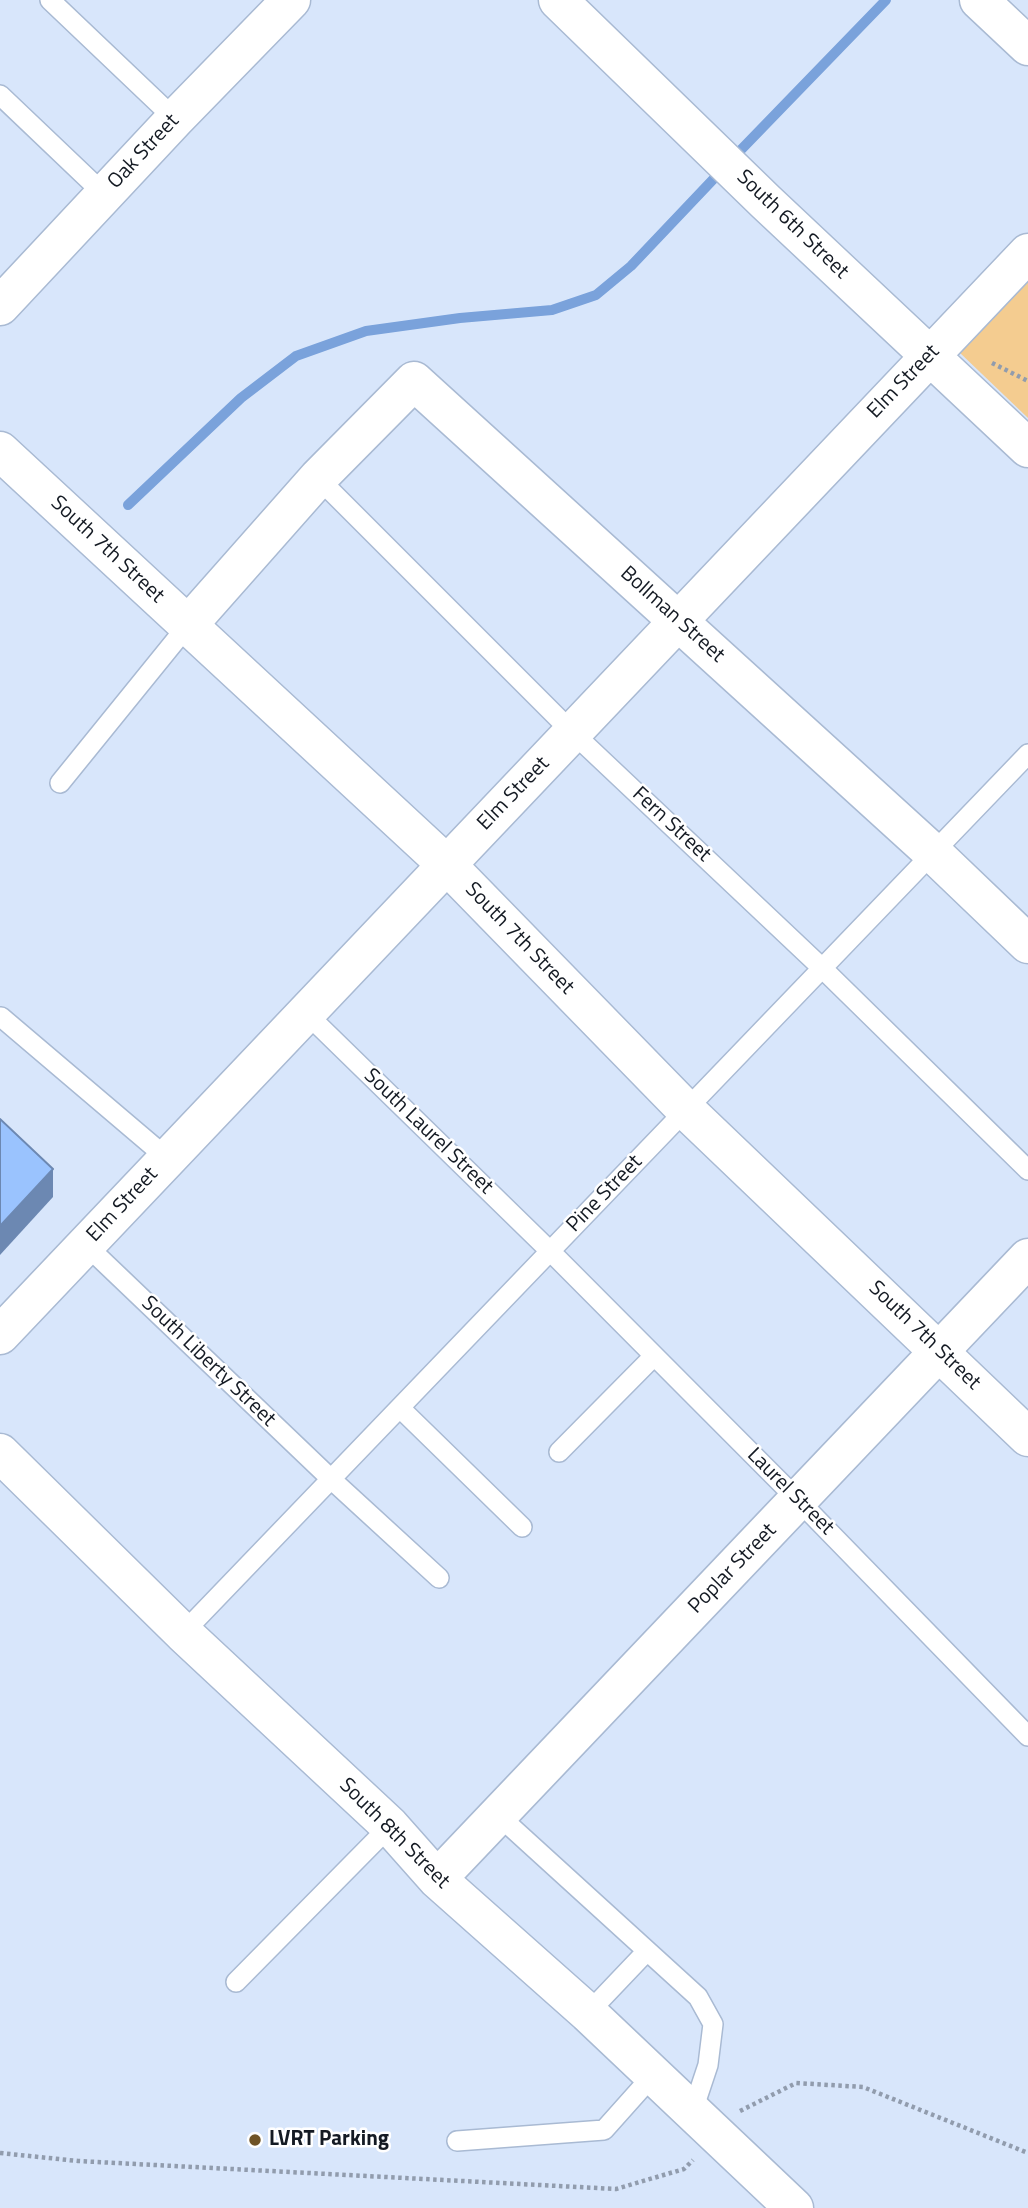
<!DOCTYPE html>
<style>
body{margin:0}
canvas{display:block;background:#d8e6fb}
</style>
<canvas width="1028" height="2208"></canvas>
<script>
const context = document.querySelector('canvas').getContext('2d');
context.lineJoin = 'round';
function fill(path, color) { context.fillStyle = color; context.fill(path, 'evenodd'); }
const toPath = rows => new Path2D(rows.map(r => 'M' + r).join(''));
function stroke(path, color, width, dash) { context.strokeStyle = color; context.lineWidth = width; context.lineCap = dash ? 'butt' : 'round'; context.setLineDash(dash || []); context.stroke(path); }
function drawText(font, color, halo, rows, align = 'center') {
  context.font = font + ' "Titillium Web",sans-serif'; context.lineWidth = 5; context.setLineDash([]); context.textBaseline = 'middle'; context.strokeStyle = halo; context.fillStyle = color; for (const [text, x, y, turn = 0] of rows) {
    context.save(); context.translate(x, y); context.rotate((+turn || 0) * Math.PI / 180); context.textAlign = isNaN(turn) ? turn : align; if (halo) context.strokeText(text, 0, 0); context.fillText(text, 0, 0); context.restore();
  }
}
const green = toPath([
 [1028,279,1028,418,959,352]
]);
const stream = toPath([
 [733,158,886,0],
 [128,505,241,398,296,356,366,331,460,318,552,310,596,295,631,266,723,169]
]);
const path = toPath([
 [992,363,1028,381],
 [740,2111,796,2083,863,2087,1028,2153],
 [0,2153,78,2161,616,2189,684,2169,693,2160]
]);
const lane = toPath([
 [50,0,175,119],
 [0,95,104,194],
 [318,478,572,732,822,968,1028,1170],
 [60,783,188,625],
 [306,1013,550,1251,798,1500,1028,1736],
 [1,1017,167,1158],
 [86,1245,331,1479,439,1578],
 [400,1408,522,1527],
 [559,1452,654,1356],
 [183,1633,1028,754],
 [498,1815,698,1997,713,2024,708,2065,693,2110],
 [236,1982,390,1826],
 [588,2013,647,1951],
 [457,2141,604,2130,654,2074]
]);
const street = toPath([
 [558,0,766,202,1028,448],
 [979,0,1028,46],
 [0,306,175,119,291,0],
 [0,451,446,864,686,1110,1028,1437],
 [188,625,318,478,414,381,933,853,1028,944],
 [0,1335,1028,253]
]);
const secondary = toPath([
 [0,1453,183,1633,390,1826,437,1879,588,2013,794,2208],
 [437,1879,1028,1258]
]);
const shadedWall = toPath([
 [53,1169,53,1197,0,1255,0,1226]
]);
const building = toPath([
 [0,1119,53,1169,0,1226,0,1119]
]);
const markers = [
 [255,2140,7,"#6f5326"]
];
const streetNames = [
 ["Oak Street",144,152,-47],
 ["South 6th Street",792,225,44],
 ["Elm Street",904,382,-46],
 ["South 7th Street",107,550,43],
 ["Bollman Street",672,615,42],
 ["Elm Street",514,794,-46],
 ["Fern Street",671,825,43],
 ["South 7th Street",519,939,46],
 ["South Laurel Street",428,1132,44],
 ["Pine Street",605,1194,-46],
 ["Elm Street",123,1205,-47],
 ["South 7th Street",924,1336,44],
 ["South Liberty Street",208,1362,44],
 ["Laurel Street",790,1492,45],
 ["Poplar Street",733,1569,-46],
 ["South 8th Street",394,1834,45]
];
const poiNames = [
 ["LVRT Parking",269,2140]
];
fill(green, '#f4cc90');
stroke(stream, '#7aa2db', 10);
stroke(lane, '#a9bad3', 22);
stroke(street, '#a9bad3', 41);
stroke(secondary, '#a9bad3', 41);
stroke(path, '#919cad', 4.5, [3.5, 3.5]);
stroke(lane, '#fff', 19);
stroke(street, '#fff', 38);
stroke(secondary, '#fff', 38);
fill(shadedWall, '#6c88b2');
fill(building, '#9ac3fe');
stroke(building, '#6c88b2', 2);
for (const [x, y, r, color] of markers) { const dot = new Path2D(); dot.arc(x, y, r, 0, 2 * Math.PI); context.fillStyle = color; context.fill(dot); stroke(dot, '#fff', 2.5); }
drawText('21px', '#141a23', '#fff', streetNames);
drawText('bold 21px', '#141a23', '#fff', poiNames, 'left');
</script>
